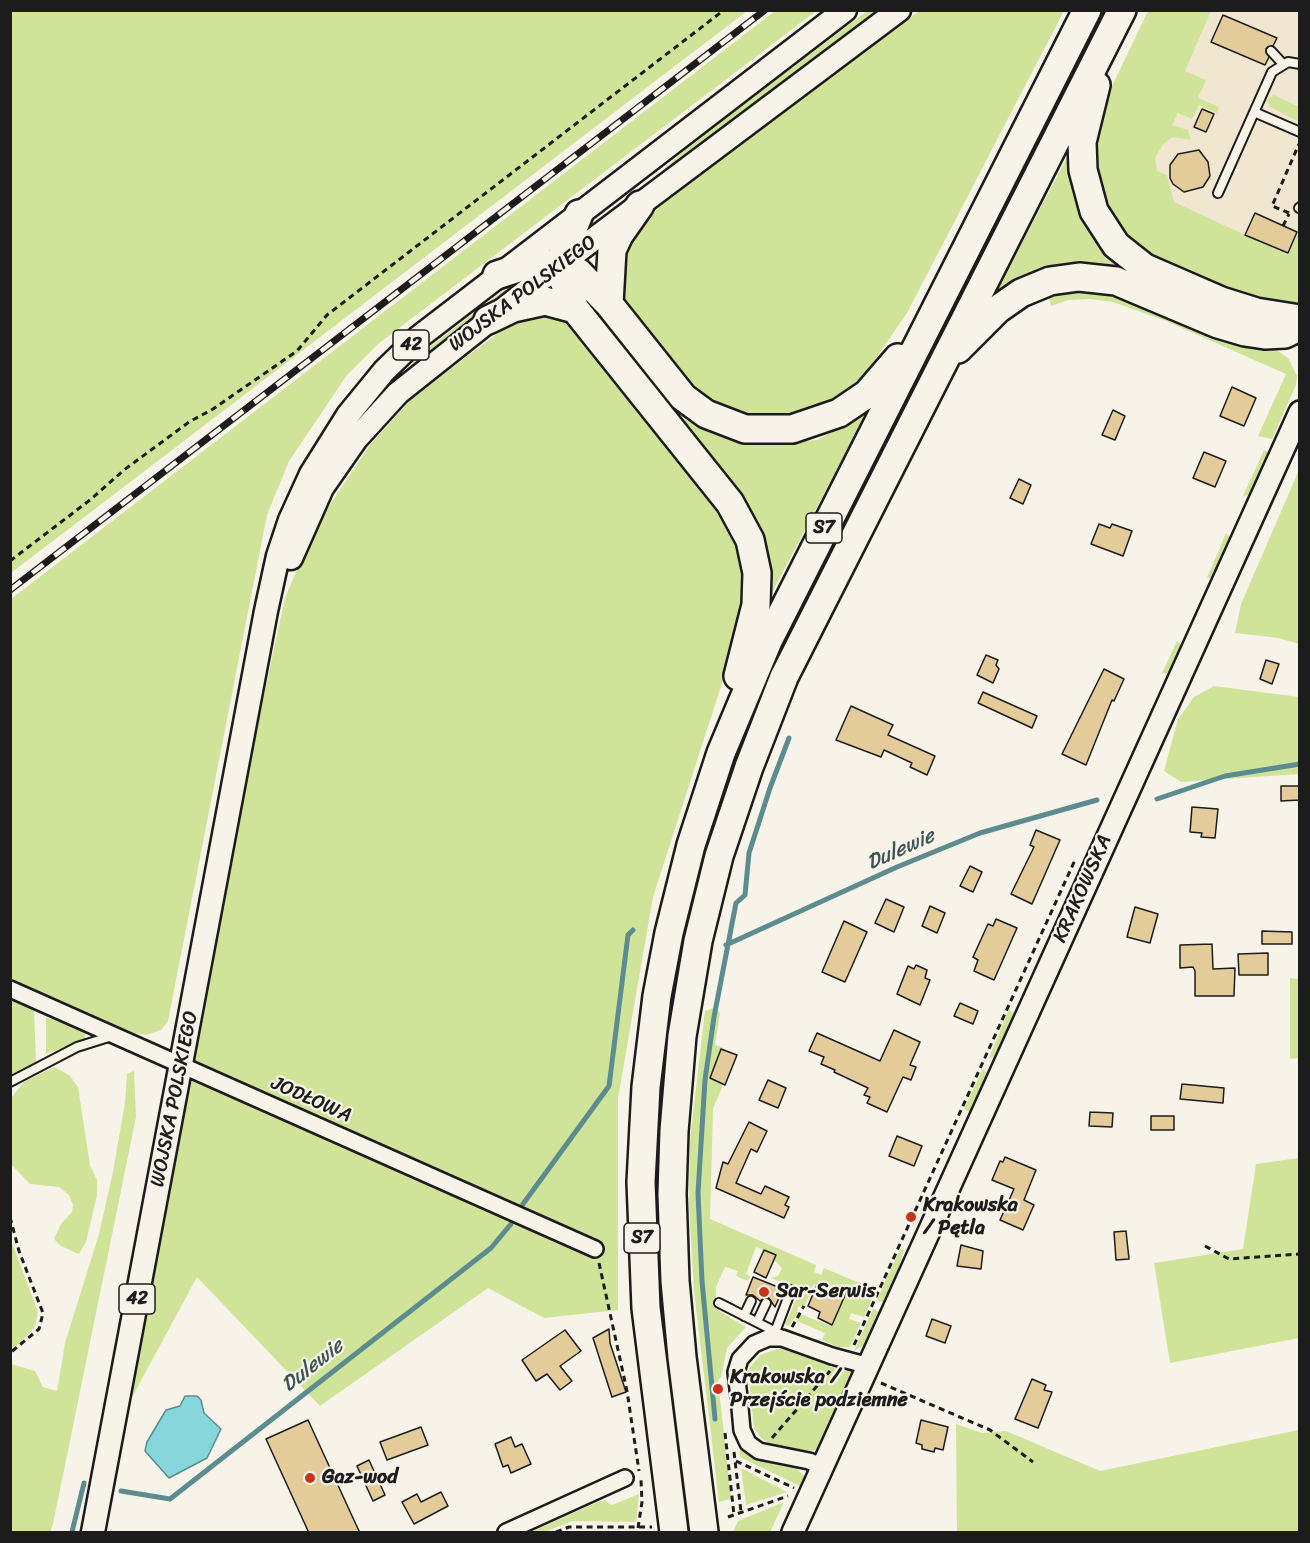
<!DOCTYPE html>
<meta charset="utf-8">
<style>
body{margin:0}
#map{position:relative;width:1310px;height:1543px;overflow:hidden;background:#f7f3e8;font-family:Sriracha,sans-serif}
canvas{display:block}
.frame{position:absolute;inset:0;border:12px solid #1c1c1c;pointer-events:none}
</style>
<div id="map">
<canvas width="1310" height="1543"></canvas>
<div class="frame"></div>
</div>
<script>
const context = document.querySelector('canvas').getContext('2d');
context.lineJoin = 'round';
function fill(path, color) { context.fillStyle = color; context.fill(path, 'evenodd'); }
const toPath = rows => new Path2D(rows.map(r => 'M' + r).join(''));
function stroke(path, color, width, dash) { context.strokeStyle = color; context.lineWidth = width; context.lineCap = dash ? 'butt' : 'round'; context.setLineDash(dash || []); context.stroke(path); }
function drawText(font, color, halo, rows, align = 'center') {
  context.font = font + ' Sriracha,sans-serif'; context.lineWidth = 4.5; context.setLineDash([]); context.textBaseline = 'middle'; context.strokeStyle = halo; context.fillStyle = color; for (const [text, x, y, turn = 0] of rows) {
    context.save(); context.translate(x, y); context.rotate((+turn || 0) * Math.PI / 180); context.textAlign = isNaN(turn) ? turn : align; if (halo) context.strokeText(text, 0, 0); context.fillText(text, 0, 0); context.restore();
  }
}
const built = toPath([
 [1201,11,1299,11,1299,266,1121,190]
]);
const green = toPath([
 [10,11,11,10,747,11,11,573],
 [775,11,816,11,378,344,347,375,289,461,267,515,168,1021,161,1030,146,1035,134,1033,11,979,11,599],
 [867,11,881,11,575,245,576,238,660,173,689,146],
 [919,11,1064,11,907,313,859,383,826,405,783,419,738,419,711,407,631,311,621,293,624,251,635,233,661,205],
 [1148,11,1211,11,1185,71,1206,80,1198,98,1219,107,1217,113,1199,105,1192,119,1178,113,1172,125,1188,130,1191,140,1173,137,1164,143,1155,158,1157,171,1167,175,1174,202,1288,255,1299,230,1299,302,1271,305,1169,268,1126,239,1104,206,1097,171,1096,140,1102,107],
 [1274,95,1299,107,1299,122,1269,106,1267,100],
 [1073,146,1133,270,1128,277,989,306],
 [539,270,365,415,364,411,422,353,526,273],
 [573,282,697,424,745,443,782,443,817,440,867,412,767,602,746,506,715,463,578,292],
 [1102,288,1275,349,1288,358,1297,376,1296,385,1272,439,1258,436,1286,374,1166,321,1113,302,1090,299,1068,300,1051,306,1048,293],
 [562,314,709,490,742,549,745,593,736,640,653,897,618,1098,618,1310,544,1318,488,1288,320,1406,197,1277,116,1427,185,1060,285,598,314,529,369,446,413,397,521,316],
 [1264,450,1269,453,1250,495,1243,496],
 [1299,470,1299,644,1278,638,1235,633,1241,604],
 [1226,533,1231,538,1213,577,1207,578],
 [1177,641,1183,646,1170,673,1162,673],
 [1214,686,1299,697,1299,774,1181,782,1164,771,1178,719,1194,697],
 [1290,978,1299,979,1300,1058,1290,1059],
 [11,1000,34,1010,36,1063,11,1077],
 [714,1008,720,1013,715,1045,724,1048,712,1079,723,1085,713,1109,710,1219,816,1265,814,1272,821,1275,824,1268,876,1290,864,1317,851,1313,849,1319,861,1323,850,1347,838,1347,822,1340,825,1333,797,1321,800,1314,831,1326,845,1293,826,1285,825,1288,814,1284,805,1305,798,1307,797,1314,789,1326,785,1324,800,1291,771,1278,778,1276,782,1268,774,1260,776,1255,756,1247,746,1274,750,1276,748,1281,736,1276,738,1271,725,1267,716,1287,716,1309,746,1327,727,1348,721,1377,718,1380,731,1499,719,1502,694,1291,689,1204,690,1140,705,1011],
 [1009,1009,1014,1014,995,1057,989,1058],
 [46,1018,60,1019,85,1031,85,1040,46,1054],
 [55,1067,70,1076,78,1087,90,1165,97,1180,97,1195,86,1242,79,1254,61,1246,54,1239,61,1224,72,1212,73,1205,69,1195,59,1187,30,1184,11,1164,11,1098,25,1081],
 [983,1069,987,1073,970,1112,964,1109],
 [134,1071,136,1117,53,1524,50,1532,11,1532,11,1364,35,1371,43,1387,57,1391,65,1343,99,1234,113,1172,125,1103,127,1074],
 [1299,1158,1299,1338,1170,1363,1154,1263,1243,1249,1256,1164],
 [11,1240,38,1312,35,1327,11,1352],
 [900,1249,904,1250,887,1304,877,1300],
 [873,1309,883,1314,870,1341,854,1351],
 [780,1348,834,1368,856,1371,822,1447,813,1451,772,1445,761,1438,754,1428,748,1370,760,1355],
 [956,1424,982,1433,1006,1431,1100,1471,1299,1430,1299,1532,957,1532],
 [739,1444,745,1452,758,1460,797,1469,804,1476,804,1488,740,1457],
 [741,1468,787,1492,746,1505],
 [639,1494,636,1522,572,1521,545,1532,531,1532,598,1502,604,1500,612,1505],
 [784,1502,770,1532,733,1532,738,1521]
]);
const water = toPath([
 [185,1396,197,1396,201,1400,204,1413,221,1429,207,1458,169,1478,145,1451,147,1442,166,1410,180,1406,185,1396]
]);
const stream = toPath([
 [1157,799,1225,776,1300,764],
 [726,945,897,867,980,833,1097,800],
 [523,1204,609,1086,628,935,633,930],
 [715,1419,702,1281,698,1193,705,1080,714,1017,736,903,745,895,749,853,770,788,789,738],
 [121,1491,170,1499,491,1248,511,1224],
 [72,1532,84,1483]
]);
const building = toPath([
 [1223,15,1277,38,1273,46,1266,49,1269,57,1265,65,1211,42,1223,15],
 [1202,109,1214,114,1206,132,1194,127,1202,109],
 [1199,150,1208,162,1210,176,1203,187,1184,192,1173,184,1170,178,1170,165,1178,154,1199,150],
 [1255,213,1297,232,1288,253,1245,235,1255,213],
 [1232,387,1256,398,1244,426,1220,416,1232,387],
 [1113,410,1125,416,1115,440,1102,435,1113,410],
 [1204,452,1226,461,1215,487,1193,478,1204,452],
 [1019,479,1031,485,1023,504,1010,498,1019,479],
 [1099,524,1110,528,1112,524,1132,531,1123,556,1091,544,1099,524],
 [986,655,998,660,996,665,999,669,993,683,977,675,986,655],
 [1266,660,1279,664,1272,684,1260,679,1266,660],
 [1104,669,1124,679,1114,701,1112,700,1086,765,1062,754,1104,669],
 [983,692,1037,716,1032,728,978,703,983,692],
 [851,706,893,725,888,735,935,756,927,775,910,767,912,763,884,750,881,757,836,740,851,706],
 [1281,786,1299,786,1299,800,1281,801,1281,786],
 [1192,807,1218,809,1215,838,1201,837,1202,833,1190,832,1192,807],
 [1036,830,1060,840,1032,904,1011,894,1034,847,1030,845,1036,830],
 [970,866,982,872,973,892,960,886,970,866],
 [886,899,904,907,894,932,875,923,886,899],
 [930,906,945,913,937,933,922,926,930,906],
 [1135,907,1158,914,1150,943,1127,937,1135,907],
 [996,919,1017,928,994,980,974,971,978,960,973,957,988,924,993,926,996,919],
 [844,921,867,932,845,982,822,972,844,921],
 [1262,931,1292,932,1292,944,1262,944,1262,931],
 [1212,944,1213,969,1235,968,1234,996,1195,996,1195,971,1193,967,1180,968,1180,945,1212,944],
 [1268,953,1268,975,1239,975,1238,954,1268,953],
 [916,965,927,970,925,978,930,980,920,1005,897,994,908,966,914,969,916,965],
 [960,1003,978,1011,973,1024,954,1016,960,1003],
 [894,1030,920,1042,910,1065,916,1067,911,1080,903,1077,887,1112,867,1103,870,1097,864,1095,868,1088,834,1072,835,1070,821,1064,824,1057,809,1051,817,1033,880,1061,894,1030],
 [721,1049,737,1055,725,1085,710,1078,721,1049],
 [768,1080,786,1088,778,1108,759,1100,768,1080],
 [1182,1084,1224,1088,1223,1103,1180,1099,1182,1084],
 [1090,1112,1113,1113,1112,1127,1089,1126,1090,1112],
 [1151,1116,1174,1116,1174,1130,1151,1130,1151,1116],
 [749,1122,767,1131,757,1152,751,1149,736,1183,761,1194,765,1186,789,1197,785,1205,789,1207,784,1218,716,1188,723,1162,728,1164,749,1122],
 [897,1136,922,1146,914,1166,889,1156,897,1136],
 [1005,1157,1036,1170,1024,1200,1034,1205,1023,1230,1000,1220,1014,1189,992,1180,1000,1161,1003,1162,1005,1157],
 [1126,1231,1129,1259,1116,1260,1114,1232,1126,1231],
 [961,1245,983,1251,981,1269,957,1266,961,1245],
 [764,1250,776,1255,766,1278,754,1272,764,1250],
 [753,1277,783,1289,775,1307,768,1297,760,1301,753,1295,746,1295,753,1277],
 [817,1284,825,1288,826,1285,846,1293,832,1325,818,1318,820,1312,808,1306,817,1284],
 [932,1319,951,1326,945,1343,926,1336,932,1319],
 [609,1329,610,1343,626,1392,612,1397,593,1338,609,1329],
 [565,1330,581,1351,560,1366,572,1381,560,1390,547,1374,536,1381,522,1360,565,1330],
 [1032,1379,1046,1385,1044,1390,1052,1392,1038,1428,1015,1419,1032,1379],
 [308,1420,353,1518,360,1533,309,1533,266,1439,308,1420],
 [921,1420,948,1427,943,1450,935,1448,934,1452,922,1449,922,1445,916,1443,921,1420],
 [421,1427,428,1445,387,1460,380,1442,421,1427],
 [511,1437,515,1447,522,1444,531,1464,511,1473,508,1465,503,1467,495,1444,511,1437],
 [369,1460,385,1495,373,1501,357,1466,369,1460],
 [441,1492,448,1506,414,1524,402,1502,417,1494,421,1502,441,1492]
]);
const path = toPath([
 [1289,213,1272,206,1299,144],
 [1283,226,1289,214],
 [10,561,90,500,124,470,189,422,213,409,297,351,327,315,724,10],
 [10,1217,19,1251,43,1313,39,1329,10,1353],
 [1205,1246,1229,1259,1300,1254],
 [599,1263,627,1391,639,1471],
 [792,1327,804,1306],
 [854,1345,1075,860],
 [881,1383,990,1430,1033,1462],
 [725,1433,734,1515],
 [772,1438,830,1371],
 [734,1452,741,1512],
 [736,1461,794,1488],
 [728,1517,788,1496],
 [638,1528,642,1502,641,1480],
 [556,1532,569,1527,652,1527]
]);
const lane = toPath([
 [1271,51,1283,64],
 [1254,112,1300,132],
 [1218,193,1272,72,1288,62,1300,64],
 [1299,208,1300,207],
 [10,1082,77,1047,112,1036],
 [719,1303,780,1334],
 [744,1316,751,1301],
 [757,1322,766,1303],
 [775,1332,791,1290]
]);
const street = toPath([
 [10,989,595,1249],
 [823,1467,809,1461,759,1451,748,1443,742,1430,739,1397,736,1372,740,1359,754,1344,768,1338,782,1338,832,1356,869,1366],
 [506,1532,625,1478]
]);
const secondary = toPath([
 [793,1532,1300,412]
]);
const primary = toPath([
 [291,558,322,488,356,439,398,393,558,266,899,10],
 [93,1532,266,611,278,556,290,520,311,474,348,415,384,371,419,337,845,10]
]);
const highway = toPath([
 [1096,85,1082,142,1083,170,1094,211,1116,245,1145,268,1221,301,1256,312,1300,319],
 [579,214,558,266,575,309,730,503,750,540,757,573,756,605,738,676],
 [497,275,531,264,542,263,578,272,609,304,683,397,706,414,745,429,792,429,839,413,867,394,898,358],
 [609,304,612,250,619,235,640,205],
 [488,320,513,308,545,301,575,309],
 [958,349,998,309,1021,293,1050,281,1079,277,1116,281,1218,324,1245,332,1265,335,1285,334,1295,329,1300,323],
 [674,1532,646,1308,641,1182,646,1087,657,996,669,933,691,845,721,753,768,641,1087,10],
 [704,1532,682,1357,675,1281,672,1194,674,1131,682,1036,698,941,719,856,749,767,784,677,1122,10]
]);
const rail = toPath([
 [10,590,765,10]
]);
const markers = [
 [911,1217,6,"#c8321e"],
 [764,1292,6,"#c8321e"],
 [718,1389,6,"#c8321e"],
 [310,1478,6,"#c8321e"]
];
const shields = [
 [411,345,36],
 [824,528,36],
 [642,1238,36],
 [137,1299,36]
];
const shieldNames = [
 ["42",411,345],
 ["S7",824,528],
 ["S7",642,1238],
 ["42",137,1299]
];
const streetNames = [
 ["WOJSKA POLSKIEGO",523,294,-37],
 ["KRAKOWSKA",1083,889,-66],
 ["WOJSKA POLSKIEGO",175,1099,-79],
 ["JODŁOWA",311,1100,24]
];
const poiNames = [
 ["Krakowska",923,1206],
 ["/ Pętla",923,1229],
 ["Sar-Serwis",776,1292],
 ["Krakowska /",730,1378],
 ["Przejście podziemne",730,1401],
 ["Gaz-wod",322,1478]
];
const waterNames = [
 ["Dulewie",901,850,-24],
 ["Dulewie",313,1366,-38]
];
fill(built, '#f1e7d1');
fill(green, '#cfe499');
fill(water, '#86d7dc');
stroke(water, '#5c8c8f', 1.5);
stroke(stream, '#5c8c8f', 5);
fill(building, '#e3cb9a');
stroke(building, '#1c1c1c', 1.5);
stroke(lane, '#1c1c1c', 12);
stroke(street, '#1c1c1c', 20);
stroke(secondary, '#1c1c1c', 26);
stroke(primary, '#1c1c1c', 27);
stroke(highway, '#1c1c1c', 32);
stroke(path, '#1c1c1c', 3, [6, 4.5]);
stroke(lane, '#f7f3e8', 8);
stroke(street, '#f7f3e8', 15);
stroke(secondary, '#f7f3e8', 21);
stroke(primary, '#f7f3e8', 22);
stroke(highway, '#f7f3e8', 27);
stroke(rail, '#1c1c1c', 7);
stroke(rail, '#f7f3e8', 4.5, [14]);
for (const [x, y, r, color] of markers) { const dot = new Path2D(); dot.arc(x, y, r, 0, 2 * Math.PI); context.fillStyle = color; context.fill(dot); stroke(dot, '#f7f3e8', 2); }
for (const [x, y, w] of shields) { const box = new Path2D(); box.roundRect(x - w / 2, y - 15, w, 30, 4.5); context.fillStyle = '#f7f3e8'; context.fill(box); stroke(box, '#1c1c1c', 1.5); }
drawText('bold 18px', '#1c1c1c', null, shieldNames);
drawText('20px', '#1c1c1c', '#f7f3e8', streetNames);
drawText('bold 20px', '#1c1c1c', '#f7f3e8', poiNames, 'left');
drawText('italic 21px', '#3c5456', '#f7f3e8', waterNames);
</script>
